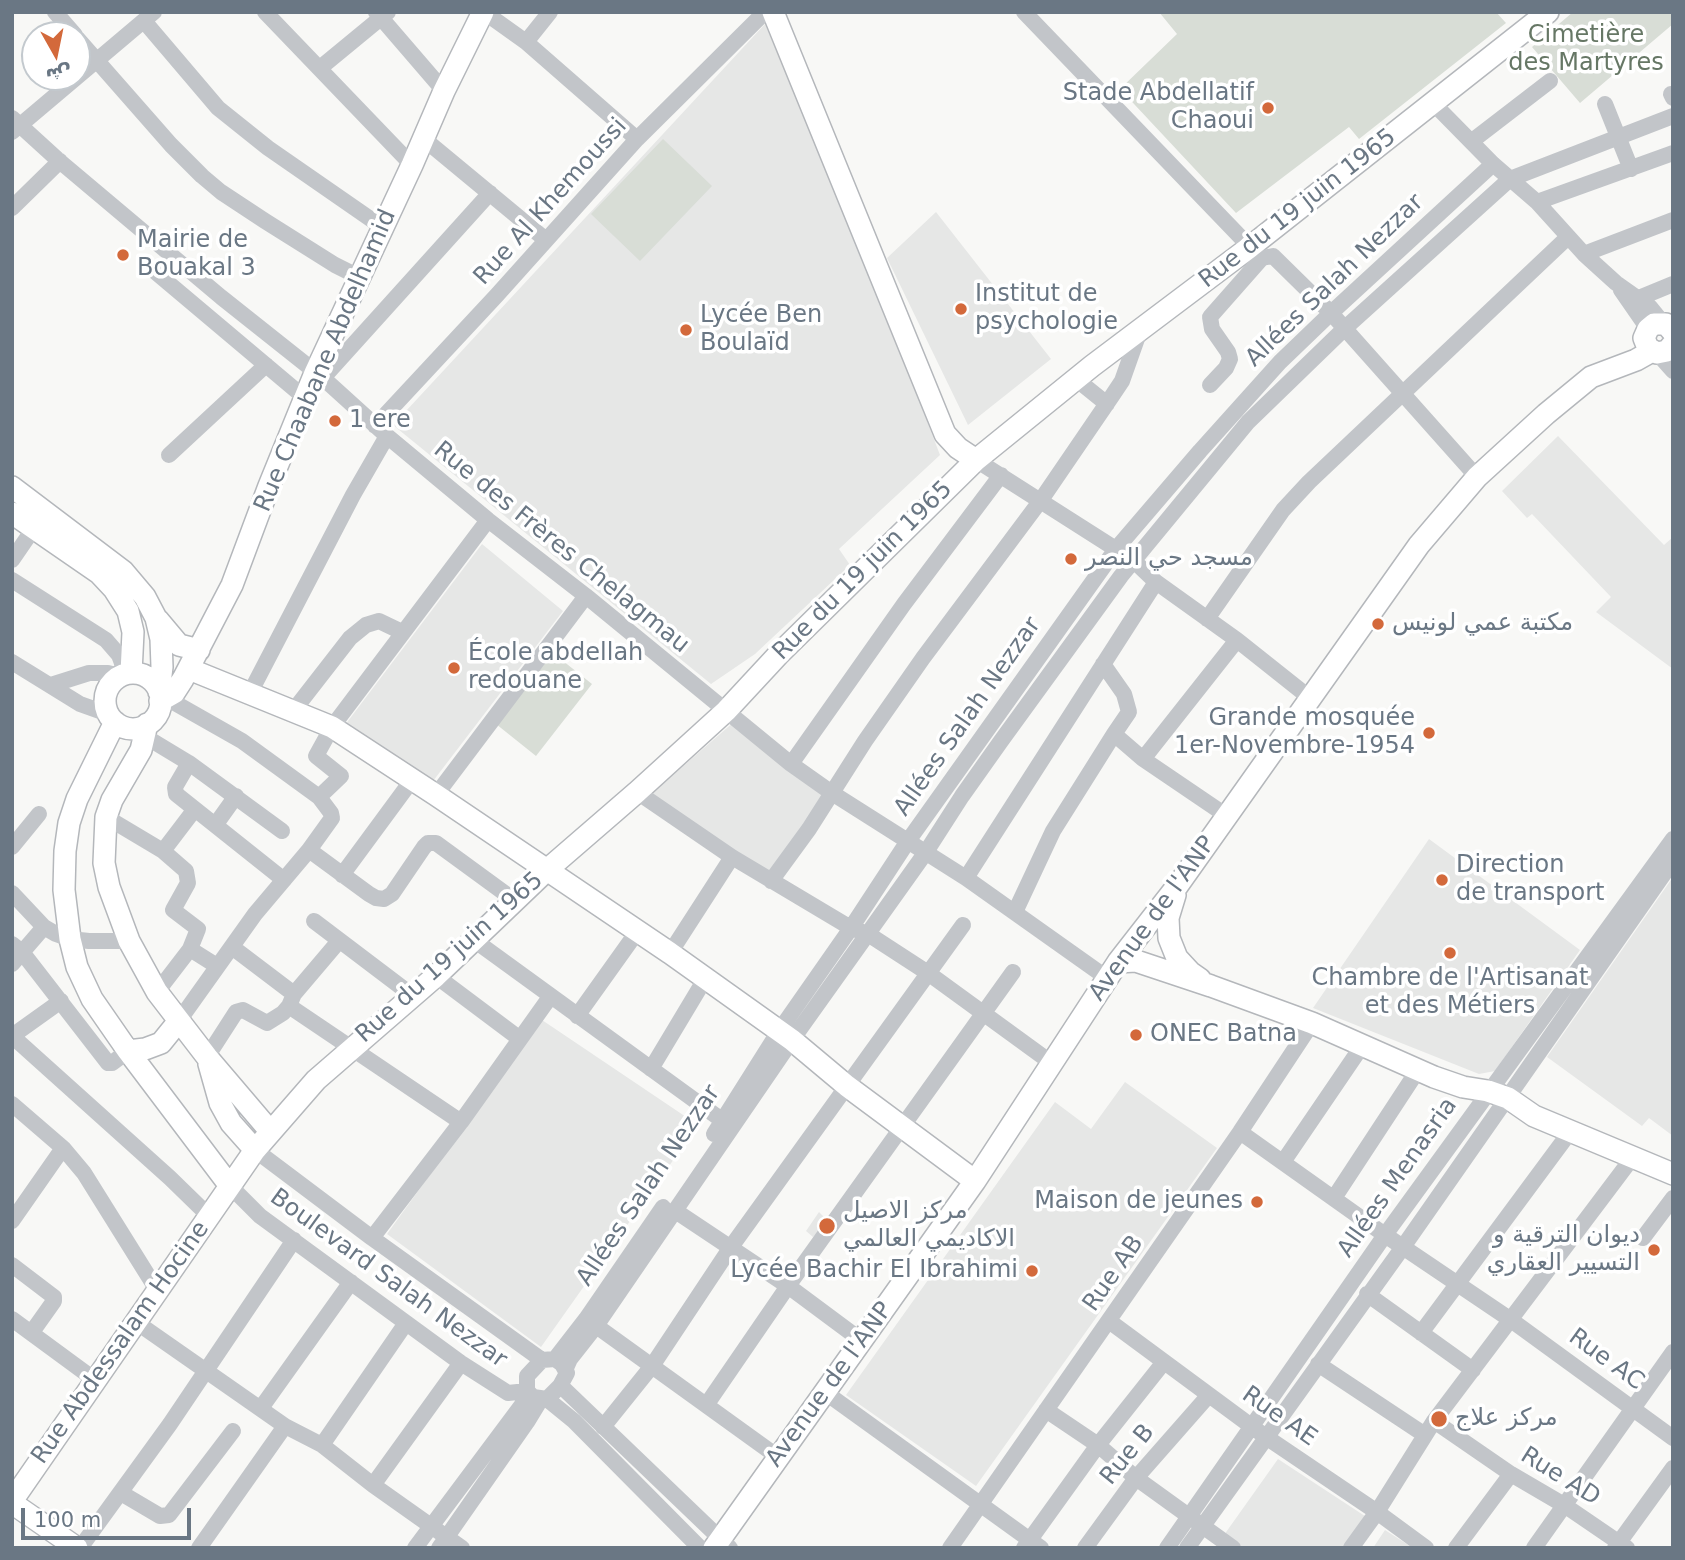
<!DOCTYPE html>
<meta charset="utf-8">
<style>
body{margin:0}
#map{position:relative;width:1685px;height:1560px;overflow:hidden;background:#f8f8f6;font-family:"DejaVu Sans","Noto Sans Arabic",sans-serif}
canvas{display:block}
.frame{position:absolute;inset:0;border:14px solid #6a7784;pointer-events:none}
.north{position:absolute;left:21px;top:21px;width:70px;height:70px;box-sizing:border-box;background:#fff;border:2px solid #c3c9ce;border-radius:50%;rotate:171deg;font-size:19px;font-weight:700;line-height:28px;text-align:center;color:#6a7784}
.north::after{content:'';display:block;margin:auto;width:24px;height:32px;background:#d3693b;clip-path:polygon(50% 0,100% 100%,50% 72%,0 100%)}
.scale{position:absolute;left:21px;top:1508px;width:170px;height:32px;box-sizing:border-box;border:4px solid #6a7784;border-top:0;padding-left:9px;font-size:21px;line-height:24px;white-space:nowrap;color:#6a7784;-webkit-text-stroke:5px #fff;paint-order:stroke}
</style>
<div id="map">
<canvas width="1685" height="1560"></canvas>
<div class="frame"></div>
<div class="north">ش</div>
<div class="scale">100 m</div>
</div>
<script>
const context = document.querySelector('canvas').getContext('2d');
context.lineJoin = 'round';
function fill(path, color) { context.fillStyle = color; context.fill(path, 'evenodd'); }
const toPath = rows => new Path2D(rows.map(r => 'M' + r).join(''));
function stroke(path, color, width, dash) { context.strokeStyle = color; context.lineWidth = width; context.lineCap = dash ? 'butt' : 'round'; context.setLineDash(dash || []); context.stroke(path); }
function drawText(font, color, halo, rows, align = 'center') {
  context.font = font + ' "DejaVu Sans","Noto Sans Arabic",sans-serif'; context.lineWidth = 7; context.setLineDash([]); context.textBaseline = 'middle'; context.strokeStyle = halo; context.fillStyle = color; for (const [text, x, y, turn = 0] of rows) {
    context.save(); context.translate(x, y); context.rotate((+turn || 0) * Math.PI / 180); context.textAlign = isNaN(turn) ? turn : align; if (halo) context.strokeText(text, 0, 0); context.fillText(text, 0, 0); context.restore();
  }
}
const built = toPath([
 [765,24,856,236,940,455,839,549,850,565,755,654,711,684,393,425],
 [936,212,1051,359,968,425,887,258],
 [1558,436,1664,545,1673,537,1673,669,1596,612,1611,597,1532,514,1527,518,1502,491],
 [482,544,563,611,430,785,345,725],
 [735,721,837,795,777,880,651,794],
 [1429,839,1580,950,1495,1071,1479,1074,1313,1008],
 [1673,877,1673,1136,1649,1118,1642,1126,1547,1057],
 [542,1020,698,1125,541,1347,387,1234],
 [1125,1082,1217,1148,976,1486,846,1395,1055,1102,1091,1129],
 [819,1212,830,1223,813,1237,806,1231],
 [1278,1459,1374,1522,1356,1548,1242,1548,1224,1535],
 [1385,1530,1413,1548,1373,1548]
]);
const green = toPath([
 [1159,12,1496,12,1506,23,1359,139,1349,127,1236,213,1120,89,1177,34],
 [1573,12,1673,12,1673,24,1580,103,1532,47],
 [663,139,712,186,640,261,591,214],
 [553,653,592,684,536,756,496,724]
]);
const minor = toPath([
 [55,12,75,35],
 [265,12,412,165],
 [376,12,444,91],
 [484,12,526,42,637,139],
 [1024,12,1250,247],
 [144,21,218,108,268,148,382,227],
 [77,38,171,145,202,176,221,192,265,221,335,265,359,277],
 [526,42,550,12],
 [320,68,388,12],
 [1671,94,1673,98],
 [1433,103,1493,164,1537,202,1584,254,1616,283,1650,307,1663,323],
 [1605,104,1631,169],
 [12,118,57,159,221,297,323,378,387,436,488,520,586,596,791,764,832,793,966,878,1107,978],
 [12,132,154,12],
 [424,139,546,240],
 [1472,141,1550,81],
 [1537,202,1673,153],
 [12,208,60,161],
 [1584,254,1673,220],
 [153,270,305,398],
 [1621,290,1648,329],
 [1639,298,1673,284],
 [1657,353,1673,371],
 [323,378,490,193],
 [1076,379,1107,404],
 [1210,385,1226,368,1230,359,1228,352,1212,329,1210,317,1262,258,1273,256,1331,313,1477,477],
 [375,426,497,295,637,139,765,12],
 [169,455,266,365],
 [976,460,1133,560,1156,582,1237,640,1310,698],
 [12,560,34,528],
 [12,580,106,640,119,655,126,674],
 [1207,619,1283,510,1309,482,1568,237],
 [12,662,80,704,108,714],
 [1103,664,1124,694,1129,712,1114,734],
 [51,685,89,673,108,673,120,676],
 [250,693,353,495,387,436],
 [168,699,242,741,319,797,331,813,332,818,309,850,255,914,178,1022],
 [294,710,350,638,366,625,379,621,402,632],
 [146,737,189,763,282,831],
 [1143,759,1237,640],
 [189,763,175,787,176,794,284,880],
 [791,764,904,604,1001,475],
 [637,792,732,857,851,928,868,934,928,973,1053,1064],
 [436,795,586,596],
 [319,797,341,776,316,756,332,727,488,520],
 [106,817,163,851,186,871,188,883,173,910,198,929,190,949,217,966],
 [216,824,236,796],
 [12,847,39,814],
 [309,850,369,894,376,898,384,899,392,894,424,847,428,843,436,843,514,900],
 [163,851,195,809],
 [342,875,412,780],
 [966,878,1156,582],
 [771,881,809,829,865,741,923,658,1041,500,1112,396,1122,381,1139,333],
 [12,893,44,927,56,934,70,939,89,941,129,941],
 [1015,912,1053,831,1114,734,1143,759,1227,816],
 [314,921,413,996],
 [474,940,730,1126],
 [12,944,22,952,108,1063,112,1063,128,1051],
 [232,947,294,994],
 [670,953,732,857],
 [12,964,44,927],
 [436,976,520,1039],
 [157,992,190,949],
 [289,1006,461,1122],
 [577,1016,637,932],
 [12,1036,170,1178,208,1215],
 [12,1036,61,1001],
 [207,1057,236,1012,243,1010,267,1023,283,1013,289,1006,294,994,339,941],
 [651,1069,705,979],
 [12,1104,63,1148,84,1173,157,1290],
 [1240,1132,1385,1235,1511,1320,1673,1438],
 [714,1134,779,1031,851,928,908,841,1116,549,1200,451,1280,362,1331,313,1493,164],
 [255,1150,372,1238,542,1360],
 [1283,1162,1362,1046],
 [230,1186,260,1216,461,1363,508,1393,527,1391],
 [1334,1198,1418,1070],
 [674,1210,788,1286,862,1341],
 [12,1221,63,1148],
 [372,1238,461,1122,550,997],
 [1643,1238,1673,1198],
 [12,1265,54,1297,54,1301,32,1332],
 [1367,1294,1473,1370],
 [12,1319,95,1380],
 [588,1320,778,1457],
 [1109,1321,1266,1437,1377,1512,1426,1548],
 [136,1322,285,1426,322,1445,373,1485,462,1548],
 [1421,1333,1570,1132],
 [555,1359,586,1319,663,1207],
 [555,1359,562,1364,567,1373,560,1386,547,1399,533,1397,527,1391,527,1376,542,1360,555,1359],
 [1318,1364,1425,1435],
 [566,1368,570,1359,596,1326,792,1040,926,852,962,796,1001,741,1121,576,1248,422,1344,329,1510,179,1673,116],
 [561,1386,730,1548],
 [826,1393,1041,1548],
 [547,1399,574,1421,700,1548],
 [707,1404,788,1286,1013,972],
 [261,1408,351,1282],
 [1046,1410,1098,1445,1136,1478,1233,1548],
 [1434,1421,1511,1474,1564,1505,1627,1548],
 [603,1427,652,1366,731,1247,963,925],
 [322,1445,406,1323],
 [373,1485,461,1363],
 [121,1493,160,1516,169,1515,233,1431],
 [80,1548,170,1424,294,1240],
 [199,1548,285,1426],
 [415,1548,530,1394],
 [439,1548,527,1422,541,1399],
 [950,1548,1240,1132,1312,1023],
 [1024,1548,1098,1445,1164,1362],
 [1085,1548,1136,1478,1209,1395],
 [1167,1548,1385,1235,1673,839],
 [1187,1548,1403,1247,1673,861],
 [1351,1548,1377,1512,1434,1421,1633,1157],
 [1456,1548,1511,1474],
 [1534,1548,1673,1352],
 [1615,1548,1673,1468]
]);
const major = toPath([
 [773,12,945,434,958,448,976,460],
 [1673,332,1666,324,1654,324,1648,329,1644,338,1648,348,1657,353,1667,351,1673,344],
 [12,487,123,571,145,597,156,618,161,639,162,667,159,692],
 [12,513,99,573,114,589,128,611,133,632,131,673],
 [158,620,179,645,199,650],
 [189,669,332,727,436,795,670,953,792,1040,847,1086,975,1181],
 '105 701a28 28 0 1 1 56 0a28 28 0 1 1-56 0Z',
 [160,701,174,693,183,679,232,585,269,486,315,373,412,165,444,91,483,12],
 [115,722,77,799,69,823,65,851,64,890,70,939,77,967,92,999,128,1051,230,1186],
 [147,724,141,750,112,800,106,817,104,863,109,887,129,941,157,992,207,1057,270,1131],
 [1175,895,1168,918,1169,938,1177,958,1190,972,1200,979],
 [1118,962,1136,961,1211,986,1312,1023,1434,1077,1463,1087,1488,1091,1508,1098,1534,1116,1673,1174],
 [128,1051,145,1049,161,1043,178,1022],
 [209,1064,220,1103,231,1123,255,1150],
 [12,1501,255,1150,316,1080,436,976,548,869,637,792,726,711,778,655,976,460,1092,366,1250,247,1548,12],
 [12,1503,77,1548],
 [714,1548,975,1181,1118,962,1178,885,1419,545,1477,477,1546,414,1591,377,1636,360,1652,351]
]);
const markers = [
 [1268,108,7,"#d3693b"],
 [123,255,7,"#d3693b"],
 [961,309,7,"#d3693b"],
 [686,330,7,"#d3693b"],
 [335,421,7,"#d3693b"],
 [1071,559,7,"#d3693b"],
 [1378,624,7,"#d3693b"],
 [454,668,7,"#d3693b"],
 [1429,733,7,"#d3693b"],
 [1442,880,7,"#d3693b"],
 [1450,953,7,"#d3693b"],
 [1136,1035,7,"#d3693b"],
 [1257,1202,7,"#d3693b"],
 [827,1226,9,"#d3693b"],
 [1654,1250,7,"#d3693b"],
 [1032,1271,7,"#d3693b"],
 [1439,1419,9,"#d3693b"]
];
const parkNames = [
 ["Cimetière",1586,36],
 ["des Martyres",1586,64]
];
const poiNames = [
 ["Stade Abdellatif",1254,94,"right"],
 ["Chaoui",1254,122,"right"],
 ["Mairie de",137,241],
 ["Bouakal 3",137,269],
 ["Institut de",975,295],
 ["psychologie",975,323],
 ["Lycée Ben",700,316],
 ["Boulaïd",700,344],
 ["1 ere",349,421],
 ["مسجد حي النصر",1085,559],
 ["مكتبة عمي لونيس",1392,624],
 ["École abdellah",468,654],
 ["redouane",468,682],
 ["Grande mosquée",1415,719,"right"],
 ["1er-Novembre-1954",1415,747,"right"],
 ["Direction",1456,866],
 ["de transport",1456,894],
 ["Chambre de l'Artisanat",1450,979,"center"],
 ["et des Métiers",1450,1007,"center"],
 ["ONEC Batna",1150,1035],
 ["Maison de jeunes",1243,1202,"right"],
 ["مركز الاصيل",843,1212],
 ["الاكاديمي العالمي",843,1240],
 ["ديوان الترقية و",1640,1236,"right"],
 ["التسيير العقاري",1640,1264,"right"],
 ["Lycée Bachir El Ibrahimi",1018,1271,"right"],
 ["مركز علاج",1455,1419]
];
const streetNames = [
 ["Rue Al Khemoussi",551,202,-48],
 ["Rue du 19 juin 1965",1298,209,-38],
 ["Allées Salah Nezzar",1335,281,-44],
 ["Rue Chaabane Abdelhamid",326,361,-67],
 ["Rue des Frères Chelagmau",561,548,39],
 ["Rue du 19 juin 1965",863,571,-45],
 ["Allées Salah Nezzar",968,717,-55],
 ["Avenue de l'ANP",1153,919,-54],
 ["Rue du 19 juin 1965",450,958,-42],
 ["Allées Menasria",1398,1178,-55],
 ["Allées Salah Nezzar",649,1186,-56],
 ["Rue AB",1114,1274,-55],
 ["Boulevard Salah Nezzar",388,1279,36],
 ["Rue Abdessalam Hocine",121,1343,-55],
 ["Rue AC",1606,1360,36],
 ["Avenue de l'ANP",830,1385,-54],
 ["Rue AE",1279,1417,35],
 ["Rue B",1128,1455,-51],
 ["Rue AD",1560,1477,32]
];
fill(built, '#e6e7e6');
fill(green, '#d8ddd6');
stroke(major, '#b4b7bb', 24);
stroke(minor, '#c2c5c9', 16);
stroke(major, '#fff', 21);
for (const [x, y, r, color] of markers) { const dot = new Path2D(); dot.arc(x, y, r, 0, 2 * Math.PI); context.fillStyle = color; context.fill(dot); stroke(dot, '#fff', 2.5); }
drawText('24px', '#667765', '#fff', parkNames);
drawText('24px', '#6a7784', '#fff', poiNames, 'left');
drawText('24px', '#6a7784', '#fff', streetNames);
</script>
